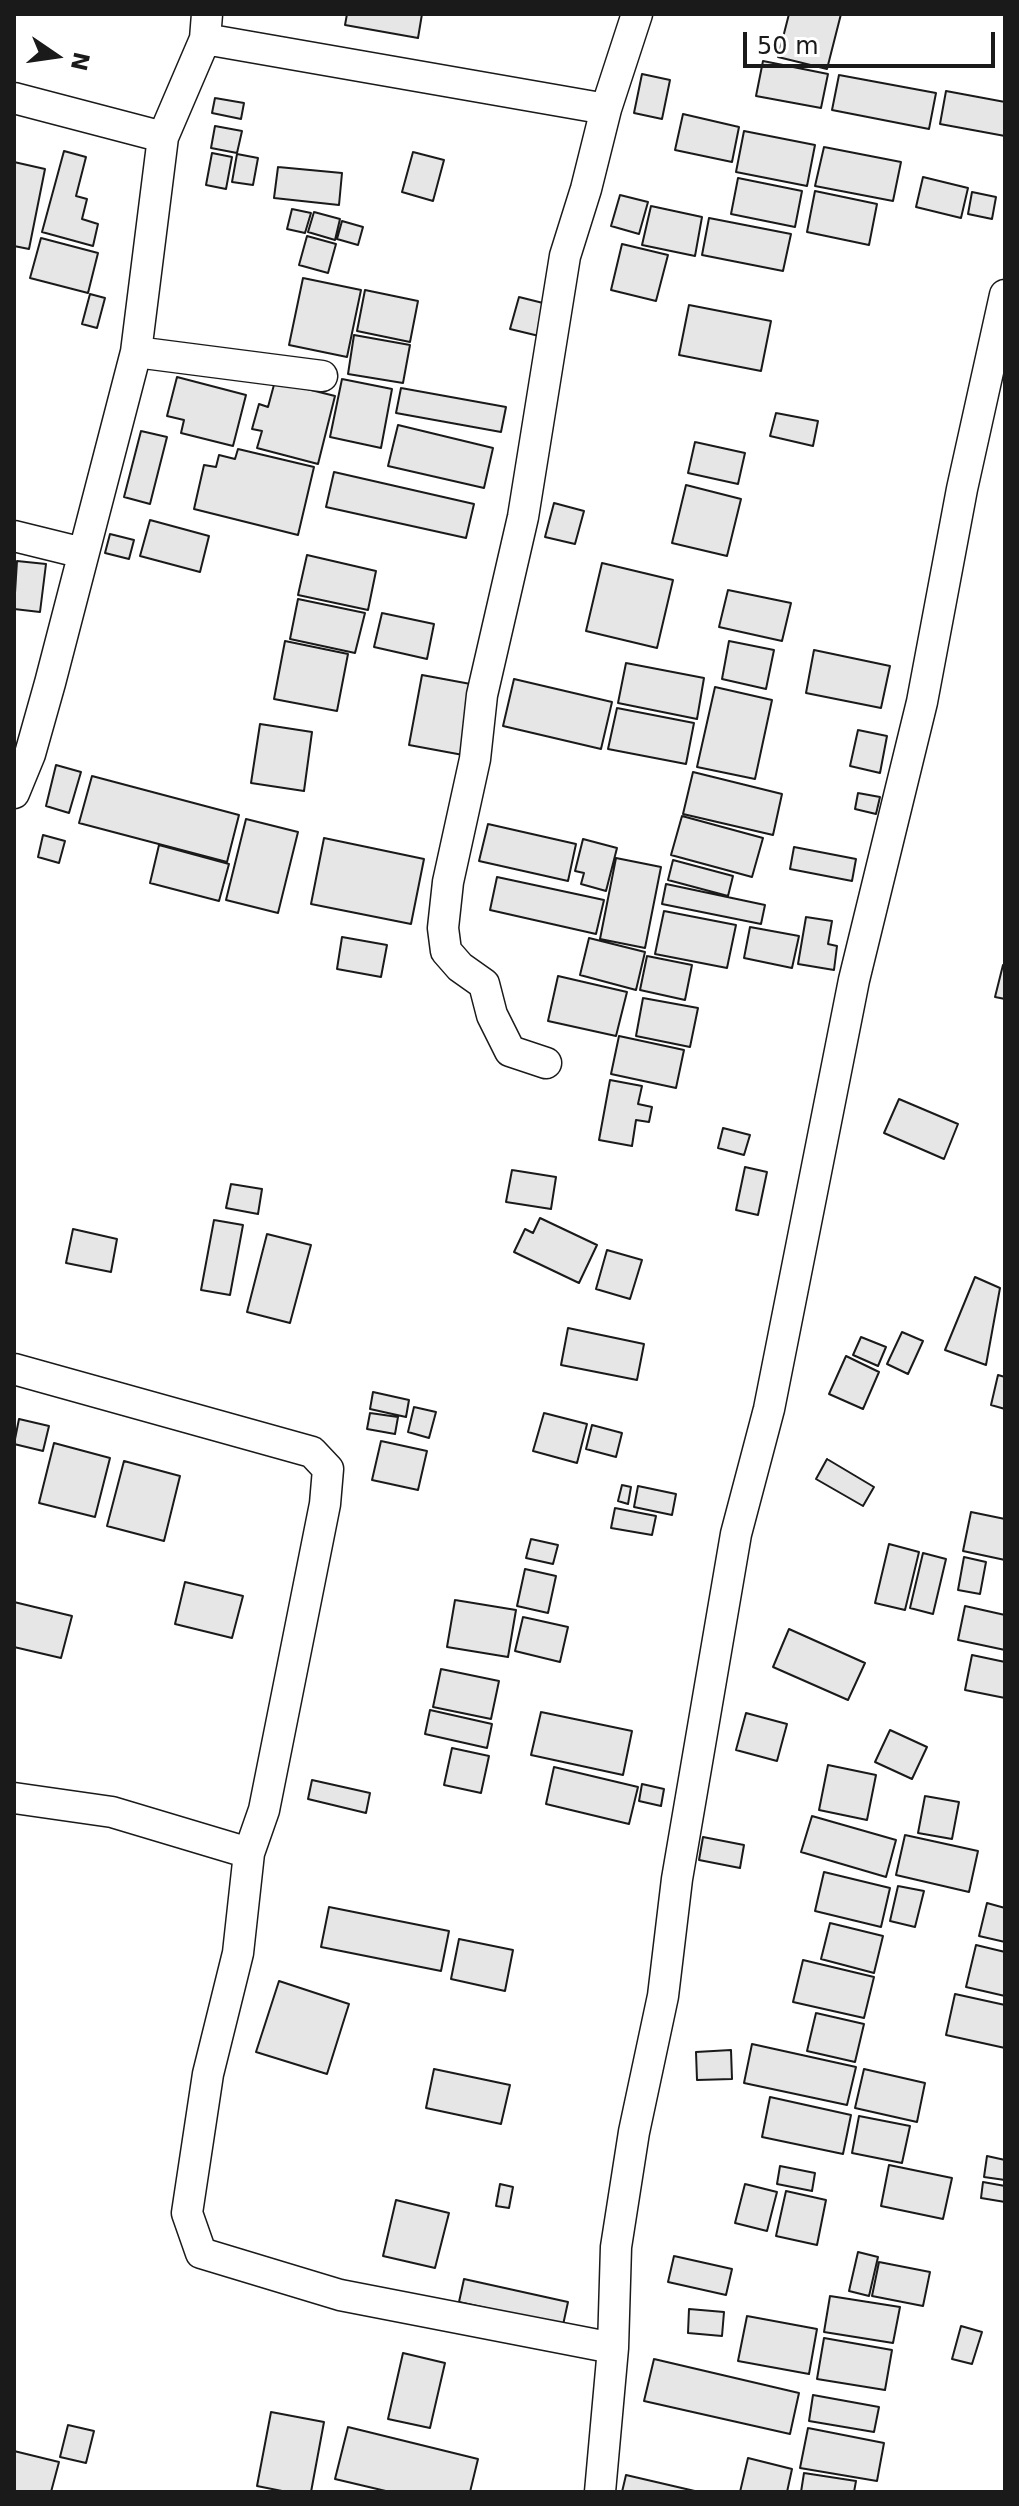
<!DOCTYPE html>
<style>
body{margin:0}
#map{position:relative;width:1019px;height:2506px;overflow:hidden;background:#fff;font-family:"DejaVu Sans",sans-serif}
canvas{display:block}
.frame{position:absolute;inset:0;border:16px solid #1a1a1a;pointer-events:none}
.north{position:absolute;left:16px;top:16px;width:80px;height:80px;-webkit-text-stroke:6px #fff;paint-order:stroke;rotate:103deg;font-size:22px;font-weight:700;line-height:32px;text-align:center;color:#1a1a1a}
.north::after{content:'';display:block;margin:auto;width:28px;height:36px;background:#1a1a1a;clip-path:polygon(50% 0,100% 100%,50% 72%,0 100%)}
.scale{position:absolute;left:743px;top:32px;width:252px;height:36px;box-sizing:border-box;border:4px solid #1a1a1a;border-top:0;padding-left:10px;font-size:24px;line-height:28px;white-space:nowrap;color:#1a1a1a;-webkit-text-stroke:6px #fff;paint-order:stroke}
</style>
<div id="map">
<canvas width="1019" height="2506"></canvas>
<div class="frame"></div>
<div class="north">N</div>
<div class="scale">50 m</div>
</div>
<script>
const context = document.querySelector('canvas').getContext('2d');
context.lineJoin = 'round';
function fill(path, color) { context.fillStyle = color; context.fill(path, 'evenodd'); }
const toPath = rows => new Path2D(rows.map(r => 'M' + r).join(''));
function stroke(path, color, width, dash) { context.strokeStyle = color; context.lineWidth = width; context.lineCap = dash ? 'butt' : 'round'; context.setLineDash(dash || []); context.stroke(path); }
const building = toPath([
 [347,14,422,14,418,38,345,25,347,14],
 [789,14,841,14,827,69,778,57,789,14],
 [763,61,828,74,821,108,756,96,763,61],
 [642,74,670,80,662,119,634,113,642,74],
 [839,75,936,93,929,129,832,110,839,75],
 [946,91,1005,102,1005,136,940,124,946,91],
 [215,98,244,103,241,119,212,113,215,98],
 [683,114,739,127,732,162,675,150,683,114],
 [215,126,242,131,237,153,211,148,215,126],
 [744,131,815,145,807,186,736,172,744,131],
 [824,147,901,162,893,201,815,186,824,147],
 [64,151,86,157,76,196,87,199,82,219,98,224,93,246,42,232,64,151],
 [413,152,444,160,433,201,402,192,413,152],
 [212,153,232,157,226,189,206,185,212,153],
 [237,154,258,158,253,185,232,182,237,154],
 [14,162,45,169,29,249,14,246,14,162],
 [278,167,342,173,339,205,274,198,278,167],
 [923,177,968,188,961,218,916,207,923,177],
 [738,178,802,191,795,227,731,214,738,178],
 [815,191,877,204,869,245,807,232,815,191],
 [972,192,996,197,992,219,968,214,972,192],
 [620,195,648,202,639,234,611,226,620,195],
 [651,206,702,217,695,256,642,245,651,206],
 [292,209,311,213,305,233,287,229,292,209],
 [314,212,340,219,335,240,308,232,314,212],
 [709,218,791,234,783,271,702,255,709,218],
 [342,221,363,227,358,245,337,239,342,221],
 [307,236,336,244,328,273,299,265,307,236],
 [41,238,98,253,88,293,30,278,41,238],
 [622,244,668,255,656,301,611,290,622,244],
 [303,278,361,290,347,357,289,345,303,278],
 [365,290,418,301,410,342,357,331,365,290],
 [90,294,105,298,97,328,82,324,90,294],
 [519,297,547,304,539,336,510,329,519,297],
 [689,305,771,321,761,371,679,355,689,305],
 [354,335,410,345,403,383,348,374,354,335],
 [177,377,246,395,233,446,181,433,184,420,167,416,177,377],
 [342,379,392,389,381,448,330,437,342,379],
 [275,381,335,396,318,464,257,448,262,431,252,429,259,404,268,407,275,381],
 [401,388,506,407,501,432,396,413,401,388],
 [776,413,818,421,813,446,770,436,776,413],
 [398,425,493,448,484,488,388,466,398,425],
 [141,431,167,437,150,504,124,497,141,431],
 [695,442,745,453,738,484,688,473,695,442],
 [238,449,314,467,298,535,194,509,204,465,216,467,219,455,235,459,238,449],
 [334,472,474,504,466,538,326,507,334,472],
 [686,485,741,499,727,556,672,543,686,485],
 [554,503,584,511,575,544,545,537,554,503],
 [150,520,209,536,200,572,140,556,150,520],
 [110,534,134,540,129,559,105,553,110,534],
 [307,555,376,571,368,610,298,595,307,555],
 [17,561,46,564,40,612,14,609,17,561],
 [602,563,673,580,657,648,586,631,602,563],
 [728,590,791,603,782,641,719,627,728,590],
 [298,599,365,613,355,653,290,639,298,599],
 [382,613,434,624,427,659,374,647,382,613],
 [285,641,348,654,337,711,274,699,285,641],
 [729,641,774,650,766,689,722,679,729,641],
 [814,650,890,666,881,708,806,693,814,650],
 [626,663,704,678,697,719,618,703,626,663],
 [422,675,476,685,463,755,409,745,422,675],
 [514,679,612,702,601,749,503,726,514,679],
 [715,687,772,700,755,779,697,767,715,687],
 [617,708,694,723,686,764,608,749,617,708],
 [260,724,312,732,304,791,251,783,260,724],
 [858,730,887,736,880,773,850,766,858,730],
 [56,765,81,772,69,813,46,806,56,765],
 [693,772,782,794,773,835,683,814,693,772],
 [92,776,239,815,227,862,79,823,92,776],
 [858,793,880,797,876,814,855,809,858,793],
 [682,816,763,838,752,877,671,855,682,816],
 [246,819,298,832,278,913,226,900,246,819],
 [488,824,576,844,568,881,479,861,488,824],
 [43,835,65,841,59,863,38,857,43,835],
 [324,838,424,859,411,924,311,904,324,838],
 [583,839,617,848,606,891,581,884,584,873,575,871,583,839],
 [159,845,229,864,219,901,150,883,159,845],
 [794,847,856,859,852,881,790,869,794,847],
 [616,858,661,867,645,948,600,939,616,858],
 [673,860,733,876,728,896,668,880,673,860],
 [497,877,604,900,596,934,490,910,497,877],
 [666,884,765,905,761,924,662,904,666,884],
 [664,911,736,925,727,968,655,954,664,911],
 [806,917,832,921,828,944,837,946,834,970,798,964,806,917],
 [750,927,799,936,792,968,744,958,750,927],
 [342,937,387,945,381,977,337,969,342,937],
 [589,938,645,952,636,990,580,975,589,938],
 [647,956,692,965,685,1000,640,990,647,956],
 [1003,965,1005,966,1005,999,995,997,1003,965],
 [558,976,627,992,616,1036,548,1021,558,976],
 [643,998,698,1008,690,1047,636,1036,643,998],
 [619,1036,684,1050,676,1088,611,1074,619,1036],
 [610,1080,642,1086,638,1104,652,1107,649,1122,636,1120,632,1146,599,1140,610,1080],
 [899,1099,958,1124,944,1159,884,1133,899,1099],
 [723,1128,750,1135,744,1155,718,1148,723,1128],
 [745,1167,767,1172,758,1215,736,1210,745,1167],
 [512,1170,556,1177,551,1209,506,1202,512,1170],
 [231,1184,262,1189,258,1214,226,1208,231,1184],
 [540,1218,597,1245,579,1283,514,1252,525,1229,533,1233,540,1218],
 [214,1220,243,1225,230,1295,201,1290,214,1220],
 [73,1229,117,1239,111,1272,66,1263,73,1229],
 [267,1234,311,1245,290,1323,247,1312,267,1234],
 [607,1250,642,1260,630,1299,596,1289,607,1250],
 [975,1277,1000,1288,986,1365,945,1350,975,1277],
 [568,1328,644,1344,637,1380,561,1365,568,1328],
 [902,1332,923,1341,908,1374,887,1364,902,1332],
 [861,1337,886,1347,878,1366,853,1355,861,1337],
 [846,1356,879,1372,863,1409,829,1394,846,1356],
 [998,1375,1005,1377,1005,1409,991,1405,998,1375],
 [373,1392,409,1400,406,1417,370,1409,373,1392],
 [414,1407,436,1412,429,1438,408,1432,414,1407],
 [370,1413,398,1417,395,1434,367,1429,370,1413],
 [544,1413,587,1424,577,1463,533,1451,544,1413],
 [19,1419,49,1426,43,1451,14,1444,19,1419],
 [592,1425,622,1433,616,1457,586,1449,592,1425],
 [381,1441,427,1451,418,1490,372,1480,381,1441],
 [54,1443,110,1458,95,1517,39,1503,54,1443],
 [827,1459,874,1487,863,1506,816,1479,827,1459],
 [124,1461,180,1476,164,1541,107,1526,124,1461],
 [622,1485,631,1487,628,1504,618,1501,622,1485],
 [638,1486,676,1494,672,1515,634,1507,638,1486],
 [615,1508,656,1516,652,1535,611,1528,615,1508],
 [971,1512,1005,1519,1005,1560,963,1551,971,1512],
 [531,1539,558,1545,553,1564,526,1558,531,1539],
 [889,1544,919,1552,905,1610,875,1603,889,1544],
 [923,1553,946,1559,933,1614,910,1608,923,1553],
 [964,1557,986,1562,980,1594,958,1590,964,1557],
 [525,1569,556,1576,548,1613,517,1606,525,1569],
 [185,1582,243,1596,232,1638,175,1624,185,1582],
 [455,1600,516,1610,508,1657,447,1647,455,1600],
 [14,1602,72,1616,61,1658,14,1647,14,1602],
 [965,1606,1005,1615,1005,1650,958,1640,965,1606],
 [523,1617,568,1627,560,1662,515,1651,523,1617],
 [789,1629,865,1663,848,1700,773,1667,789,1629],
 [972,1655,1005,1662,1005,1698,965,1690,972,1655],
 [441,1669,499,1681,491,1719,433,1707,441,1669],
 [430,1710,492,1724,487,1748,425,1734,430,1710],
 [541,1712,632,1731,623,1775,531,1755,541,1712],
 [746,1713,787,1724,777,1761,736,1750,746,1713],
 [890,1730,927,1747,912,1779,875,1762,890,1730],
 [452,1748,489,1756,481,1793,444,1785,452,1748],
 [828,1765,876,1775,867,1820,819,1810,828,1765],
 [554,1767,638,1787,629,1824,546,1804,554,1767],
 [312,1780,370,1793,366,1813,308,1799,312,1780],
 [642,1784,664,1789,661,1806,639,1801,642,1784],
 [925,1796,959,1802,952,1839,918,1833,925,1796],
 [812,1816,896,1840,886,1877,801,1852,812,1816],
 [905,1835,978,1851,969,1892,896,1875,905,1835],
 [703,1837,744,1845,740,1868,699,1860,703,1837],
 [824,1872,890,1888,881,1927,815,1911,824,1872],
 [898,1886,924,1891,915,1927,890,1921,898,1886],
 [987,1903,1005,1908,1005,1942,979,1936,987,1903],
 [329,1907,449,1931,441,1971,321,1947,329,1907],
 [830,1923,883,1936,874,1973,821,1959,830,1923],
 [459,1939,513,1950,505,1991,451,1979,459,1939],
 [976,1945,1005,1952,1005,1996,966,1987,976,1945],
 [803,1960,874,1977,864,2018,793,2002,803,1960],
 [279,1981,349,2004,327,2074,256,2052,279,1981],
 [955,1994,1005,2005,1005,2048,946,2035,955,1994],
 [816,2013,864,2024,855,2062,807,2051,816,2013],
 [752,2044,856,2067,847,2105,744,2083,752,2044],
 [731,2050,732,2079,697,2080,696,2052,731,2050],
 [434,2069,510,2085,501,2124,426,2108,434,2069],
 [864,2069,925,2083,917,2122,855,2108,864,2069],
 [770,2097,851,2115,843,2154,762,2137,770,2097],
 [859,2116,910,2126,902,2163,852,2153,859,2116],
 [987,2156,1005,2160,1005,2180,984,2177,987,2156],
 [889,2165,952,2178,943,2219,881,2206,889,2165],
 [780,2166,815,2173,812,2191,777,2184,780,2166],
 [983,2182,1005,2186,1005,2202,981,2198,983,2182],
 [500,2184,513,2187,509,2208,496,2206,500,2184],
 [745,2184,777,2192,767,2231,735,2223,745,2184],
 [786,2191,826,2200,817,2245,776,2236,786,2191],
 [396,2200,449,2213,435,2268,383,2256,396,2200],
 [858,2252,878,2257,869,2296,849,2291,858,2252],
 [674,2256,732,2269,726,2295,668,2282,674,2256],
 [879,2262,930,2272,923,2306,872,2296,879,2262],
 [464,2279,568,2302,563,2325,459,2302,464,2279],
 [830,2296,900,2307,893,2343,824,2332,830,2296],
 [689,2309,724,2312,722,2336,688,2333,689,2309],
 [747,2316,817,2329,809,2374,738,2361,747,2316],
 [961,2326,982,2332,972,2364,952,2359,961,2326],
 [824,2338,892,2350,885,2390,817,2379,824,2338],
 [403,2353,445,2363,430,2428,388,2419,403,2353],
 [654,2359,799,2393,790,2434,644,2401,654,2359],
 [813,2395,879,2407,874,2432,809,2421,813,2395],
 [271,2412,324,2422,311,2492,287,2492,257,2486,271,2412],
 [68,2425,94,2431,86,2463,60,2457,68,2425],
 [348,2427,478,2459,470,2492,390,2492,335,2479,348,2427],
 [808,2428,884,2443,877,2481,800,2468,808,2428],
 [14,2451,59,2462,51,2492,14,2492,14,2451],
 [748,2458,792,2469,787,2492,740,2492,748,2458],
 [804,2473,856,2481,854,2492,801,2492,804,2473],
 [626,2475,699,2492,622,2492,626,2475]
]);
const street = toPath([
 [205,39,606,109],
 [14,98,163,137],
 [136,352,322,376],
 [14,536,83,553],
 [14,793,30,754,50,683,136,352,163,137,205,39,207,14],
 [546,1063,510,1051,492,1015,484,984,460,967,446,951,443,928,448,882,475,759,482,695,523,517,565,256,586,189,606,109,637,14],
 [14,1369,312,1452,328,1469,325,1504,264,1810,249,1853,238,1953,208,2074,187,2213,201,2253,340,2295,613,2348],
 [14,1798,112,1812,249,1853],
 [600,2492,613,2348,616,2247,634,2132,663,1996,677,1879,736,1534,769,1409,854,980,922,702,962,489,1005,295]
]);
fill(building, '#e6e6e6');
stroke(building, '#1a1a1a', 2);
stroke(street, '#1a1a1a', 33);
stroke(street, '#fff', 30);
</script>
